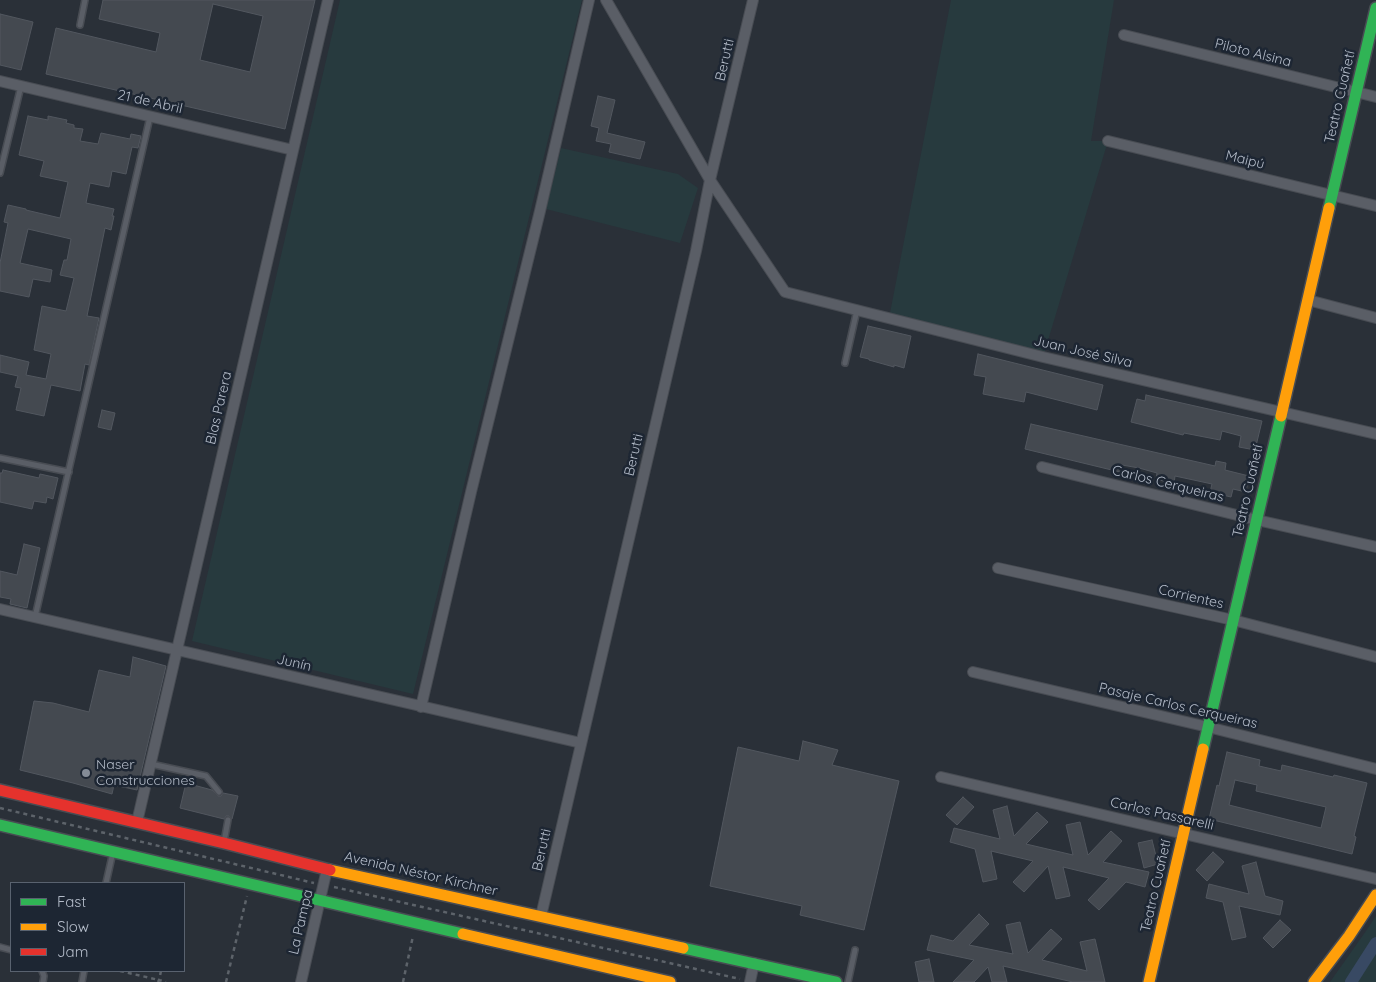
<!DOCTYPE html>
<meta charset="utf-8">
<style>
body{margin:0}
#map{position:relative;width:1376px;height:982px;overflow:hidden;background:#2a3038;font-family:Quicksand,sans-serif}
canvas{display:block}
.legend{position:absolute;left:10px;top:882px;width:175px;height:90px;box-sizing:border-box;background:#1d2633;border:1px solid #59626f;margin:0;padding:6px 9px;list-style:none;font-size:15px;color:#b4bcc9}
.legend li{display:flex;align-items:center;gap:10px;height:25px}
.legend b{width:25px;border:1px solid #59626f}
</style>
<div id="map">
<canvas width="1376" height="982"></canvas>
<ul class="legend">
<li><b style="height:6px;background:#30b455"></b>Fast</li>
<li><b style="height:6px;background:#ff9f0a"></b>Slow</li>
<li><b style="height:6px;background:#e5322d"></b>Jam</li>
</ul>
</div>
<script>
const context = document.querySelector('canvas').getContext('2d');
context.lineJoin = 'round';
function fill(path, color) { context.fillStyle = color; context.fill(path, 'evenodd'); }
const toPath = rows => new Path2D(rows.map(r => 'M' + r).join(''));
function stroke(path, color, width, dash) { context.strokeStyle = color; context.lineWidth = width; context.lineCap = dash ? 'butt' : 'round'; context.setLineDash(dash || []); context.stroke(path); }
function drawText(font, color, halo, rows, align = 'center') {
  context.font = font + ' Quicksand,sans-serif'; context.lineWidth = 5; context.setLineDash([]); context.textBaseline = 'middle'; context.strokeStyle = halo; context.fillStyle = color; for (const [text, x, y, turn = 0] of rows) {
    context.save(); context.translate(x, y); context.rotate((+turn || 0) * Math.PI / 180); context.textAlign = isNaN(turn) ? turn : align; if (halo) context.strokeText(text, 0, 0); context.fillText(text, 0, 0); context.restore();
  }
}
const green = toPath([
 [340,0,582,0,413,694,192,641],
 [951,0,1114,0,1091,141,1108,141,1043,357,889,318],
 [561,148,678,174,698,188,680,243,546,209],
 [1376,916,1376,982,1330,982,1366,931]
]);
const canal = toPath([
 [1351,982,1376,943]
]);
const building = toPath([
 [103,0,315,0,285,129,46,74,56,28,156,52,160,33,99,19,103,0],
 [213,4,263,16,250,72,200,60,213,4],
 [0,14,33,22,21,70,0,65,0,14],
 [598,96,615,100,607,133,645,142,640,159,609,152,611,144,596,141,599,128,591,126,598,96],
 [28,116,48,120,48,116,67,120,66,123,74,125,74,128,83,129,80,141,98,144,101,133,130,139,131,134,141,136,138,148,132,147,126,174,112,171,109,187,90,183,86,203,114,209,112,216,114,216,111,230,105,228,87,316,99,318,89,365,85,364,80,391,51,385,44,416,16,410,21,388,15,387,18,376,0,372,0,355,29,362,26,375,46,379,51,354,34,350,42,306,66,311,74,278,60,275,64,260,67,260,71,239,28,229,20,263,52,270,50,282,33,279,29,297,0,291,0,263,8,223,4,222,8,205,26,209,26,210,60,218,68,182,40,176,44,161,19,155,28,116],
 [868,326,911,336,904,368,894,365,894,367,869,360,869,359,860,357,868,326],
 [978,354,1103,385,1097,410,1026,392,1024,402,983,394,986,377,974,375,978,354],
 [1146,395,1262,421,1255,450,1239,447,1241,436,1222,431,1220,440,1184,433,1183,435,1131,422,1137,399,1145,401,1146,395],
 [102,410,115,413,111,430,98,427,102,410],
 [1031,424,1215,466,1216,461,1226,463,1225,470,1249,476,1246,492,1233,489,1231,497,1210,492,1212,484,1175,476,1174,484,1156,479,1157,473,1139,468,1122,465,1120,472,1025,449,1031,424],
 [3,470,39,478,40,474,58,478,53,499,47,497,46,503,34,501,32,509,0,502,0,473,2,473,3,470],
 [24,544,40,548,27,608,10,604,11,599,0,597,0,571,17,575,24,544],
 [133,657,166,666,137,790,114,785,112,794,73,783,20,770,34,701,53,703,89,712,99,670,130,677,133,657],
 [803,741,838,750,832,765,899,781,864,930,800,915,802,906,710,886,738,747,799,761,803,741],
 [1227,752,1260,760,1259,766,1281,771,1282,765,1333,777,1334,775,1367,783,1354,836,1356,837,1352,854,1209,819,1217,785,1219,786,1227,752],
 [1235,780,1257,785,1256,791,1326,807,1321,828,1229,805,1235,780],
 [186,783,212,790,218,796,221,796,223,793,238,796,232,819,229,816,226,816,224,819,180,808,186,783],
 [963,797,974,807,957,825,946,815,963,797],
 [1007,806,1014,836,1037,812,1048,822,1026,844,1073,855,1066,825,1080,822,1088,855,1111,831,1122,841,1103,862,1149,872,1145,887,1126,882,1099,910,1088,900,1109,878,1063,867,1070,896,1056,899,1048,866,1024,892,1013,882,1033,861,991,851,997,879,983,882,975,849,950,842,954,828,1000,839,993,810,1007,806],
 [1152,840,1158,864,1144,868,1138,843,1152,840],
 [1213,852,1224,862,1207,881,1196,870,1213,852],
 [1256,862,1265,896,1283,901,1280,915,1239,906,1246,937,1232,940,1223,902,1206,898,1209,884,1249,894,1242,866,1256,862],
 [979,914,989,924,969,945,1013,954,1006,925,1020,922,1028,953,1051,929,1062,939,1042,960,1087,971,1080,942,1095,939,1105,982,1073,982,1003,966,1007,982,992,982,988,967,974,982,953,982,974,960,927,950,931,935,953,941,979,914],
 [1280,920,1291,930,1273,948,1263,938,1280,920],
 [929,959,934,982,919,982,915,962,929,959]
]);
const path = toPath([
 [0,808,314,883],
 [334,887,740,979],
 [120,971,159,980,158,982],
 [161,971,159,980,166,982],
 [226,982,247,896],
 [403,982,413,936]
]);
const lane = toPath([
 [80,25,85,0],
 [0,173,21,86],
 [845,363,857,310],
 [0,458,69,472],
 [35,617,150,117],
 [151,764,206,776,219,792],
 [224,842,228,820],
 [106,883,113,852],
 [0,947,11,950],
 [42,971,44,976,43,982],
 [82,982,84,971],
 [848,982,855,950]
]);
const street = toPath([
 [606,0,710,180,785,292,1043,357,1376,434],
 [1124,35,1376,97],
 [0,81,293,150],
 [1108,141,1376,206],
 [1308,300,1376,318],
 [1042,467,1257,520,1376,547],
 [998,568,1233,620,1376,657],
 [0,609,581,743],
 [973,672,1208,727,1376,769],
 [421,707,471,492,540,211,589,0],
 [941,777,1376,879],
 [137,822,328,0],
 [541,916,696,251,710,180,753,0],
 [301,982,327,869],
 [750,982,754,963]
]);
const fast = toPath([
 [1329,208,1376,8],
 [1203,749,1281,416],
 [0,825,463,934],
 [683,948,836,982]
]);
const slow = toPath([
 [1281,416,1329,208],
 [330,870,683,948],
 [463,934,670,982],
 [1149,982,1203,749],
 [1314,982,1349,936,1376,895]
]);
const jam = toPath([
 [0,790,224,843,330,870]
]);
const markers = [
 [86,773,5,"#848b96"]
];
const streetNames = [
 ["Piloto Alsina",1253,53,14],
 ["Berutti",725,60,-77],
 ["Teatro Cuañetí",1340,97,-77],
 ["21 de Abril",150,102,13],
 ["Maipú",1245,160,14],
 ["Juan José Silva",1083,352,13],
 ["Blas Parera",219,408,-77],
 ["Berutti",634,455,-77],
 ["Carlos Cerqueiras",1168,484,14],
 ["Teatro Cuañetí",1248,491,-77],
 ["Corrientes",1191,597,13],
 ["Junín",294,663,13],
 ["Pasaje Carlos Cerqueiras",1178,706,13],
 ["Carlos Passarelli",1162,814,13],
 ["Berutti",542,850,-77],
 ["Avenida Néstor Kirchner",421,874,13],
 ["Teatro Cuañetí",1156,886,-77],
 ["La Pampa",301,922,-77]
];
const poiNames = [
 ["Naser",96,765],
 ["Construcciones",96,781]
];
fill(green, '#273a3e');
stroke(canal, '#384963', 12);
fill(building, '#444950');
stroke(building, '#52575f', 1);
stroke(lane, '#484c53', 8);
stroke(street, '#484c53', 12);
stroke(fast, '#484c53', 14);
stroke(slow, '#484c53', 14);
stroke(jam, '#484c53', 14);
stroke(path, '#5d636a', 2.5, [4, 4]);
stroke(lane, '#5a5e66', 5);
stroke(street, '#5a5e66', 10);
stroke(fast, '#30b455', 11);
stroke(slow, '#ff9f0a', 11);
stroke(jam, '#e5322d', 11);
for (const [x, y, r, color] of markers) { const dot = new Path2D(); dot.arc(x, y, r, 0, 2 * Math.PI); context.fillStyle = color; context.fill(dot); stroke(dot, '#1d2633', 2); }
drawText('14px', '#b4bcc9', '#1d2633', streetNames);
drawText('14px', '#b4bcc9', '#1d2633', poiNames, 'left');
</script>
